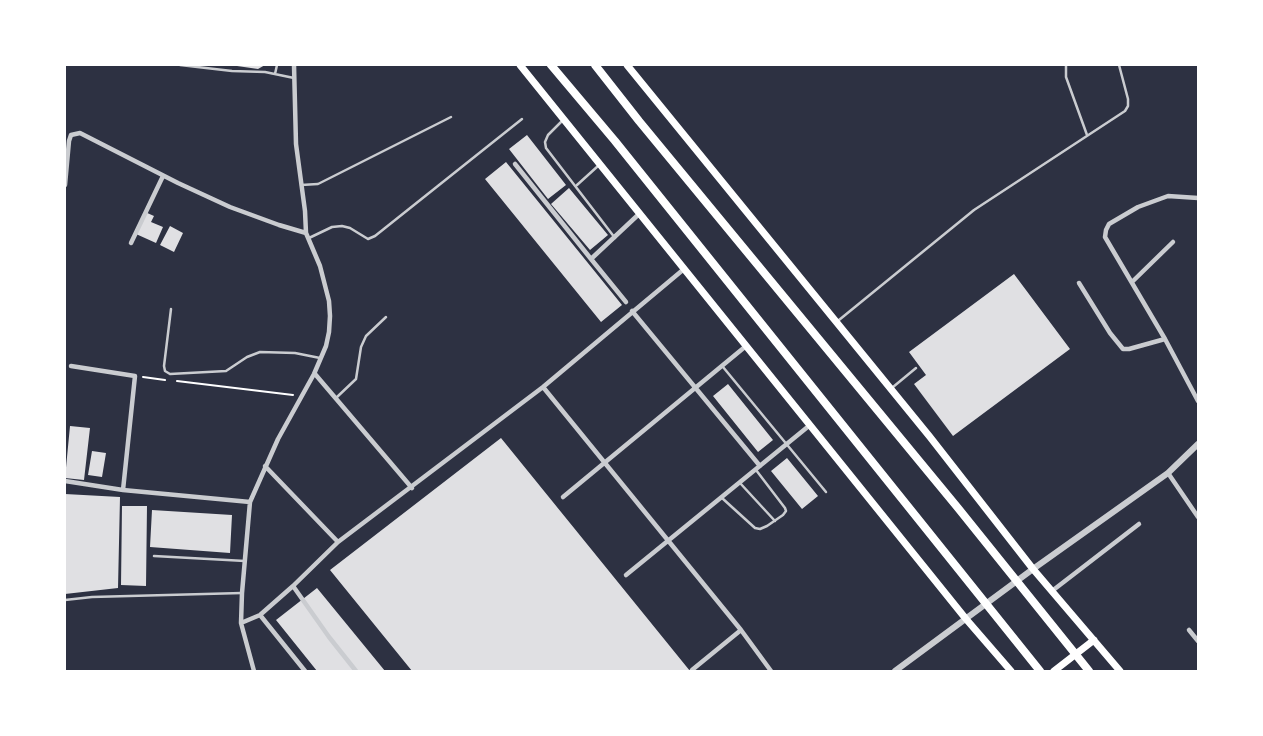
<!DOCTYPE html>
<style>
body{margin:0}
#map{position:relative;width:1263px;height:736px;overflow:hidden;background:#2d3142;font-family:Arial,sans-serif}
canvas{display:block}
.frame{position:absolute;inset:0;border:66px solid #fff;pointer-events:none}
</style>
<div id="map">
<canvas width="1263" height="736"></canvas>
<div class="frame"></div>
</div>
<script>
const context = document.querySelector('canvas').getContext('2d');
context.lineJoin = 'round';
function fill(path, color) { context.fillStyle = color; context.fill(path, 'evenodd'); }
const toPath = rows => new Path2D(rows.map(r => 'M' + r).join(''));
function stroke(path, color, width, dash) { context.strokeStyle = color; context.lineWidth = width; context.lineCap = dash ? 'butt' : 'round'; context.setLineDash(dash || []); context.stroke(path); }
const building = toPath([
 [237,65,265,65,258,69,237,66],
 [527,135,566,185,548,199,509,149],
 [506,162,622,305,601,322,485,179],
 [569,188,608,235,590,250,551,204],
 [145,212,154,216,151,222,163,227,156,243,136,234],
 [170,226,183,233,174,252,160,245],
 [1014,274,1070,349,953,436,914,384,926,375,909,352],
 [728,384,773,440,758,452,713,396],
 [70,426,90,428,84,480,65,478],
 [501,438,690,671,412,671,330,570],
 [92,451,106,453,102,477,88,475],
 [787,458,818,496,802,509,771,471],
 [65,494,120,497,118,588,65,594],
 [122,506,147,506,146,586,121,585],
 [152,510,232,515,230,553,150,547],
 [317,588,385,671,317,671,276,620]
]);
const path = toPath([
 [143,377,165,380],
 [177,381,293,395]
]);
const service = toPath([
 [180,65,232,71,265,72,294,78],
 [1066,65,1066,77,1087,135],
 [275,74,277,65],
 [562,121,548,135,545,142,546,148,615,238],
 [301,185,318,184,451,117],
 [577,185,598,166],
 [309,238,332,227,342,226,350,228,368,239,375,236,522,119],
 [171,309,164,366,165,371,170,374,226,371,247,357,260,352,295,353,320,358],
 [839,320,974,210,1125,111,1128,106,1128,99,1119,65],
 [723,367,826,492],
 [893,387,916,368],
 [337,397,356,379,361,347,366,336,386,317],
 [740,483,775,521],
 [722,498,755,528,760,529,767,526,783,515,786,511,785,508,756,470],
 [154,556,245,561],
 [65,600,92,597,242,593]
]);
const minor = toPath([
 [515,164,591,259,639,214],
 [65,185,69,141,71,135,80,133,178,183,230,207,279,225,306,233],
 [1198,198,1168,196,1138,207,1109,224,1106,230,1105,237,1165,339,1198,401],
 [131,243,163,176],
 [591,259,626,302],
 [1132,282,1173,242],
 [1079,283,1110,333,1123,349,1129,349,1165,339],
 [632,311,760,466],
 [71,366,135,376,123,490],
 [315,374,412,488],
 [543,387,741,630,771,671],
 [265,466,338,542],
 [1168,473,1198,517],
 [65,481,123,490,250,502],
 [563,497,746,346],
 [626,575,810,425],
 [293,586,329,637,356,671],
 [1052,591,1139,524],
 [260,615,305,671],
 [241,623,260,615,293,586,338,542,543,387,684,269],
 [1189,630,1198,641],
 [692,670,741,630],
 [254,671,241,623,242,593,250,502,278,439,314,374,326,346,329,332,330,316,329,301,320,266,306,233,305,211,296,144,294,65]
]);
const tertiary = toPath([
 [895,671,1033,569,1168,473,1198,444]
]);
const secondary = toPath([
 [520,65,966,619,1011,671],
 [627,65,930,437,1033,569,1120,671],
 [1054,671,1094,640]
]);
const trunk = toPath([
 [551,65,615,141,1040,671],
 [595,65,639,121,958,508,1089,671]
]);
fill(building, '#e0e0e3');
stroke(path, '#fff', 2);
stroke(service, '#caccd0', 2.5);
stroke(minor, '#caccd0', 4.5);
stroke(tertiary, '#caccd0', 6);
stroke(secondary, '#fff', 7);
stroke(trunk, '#fff', 8);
</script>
